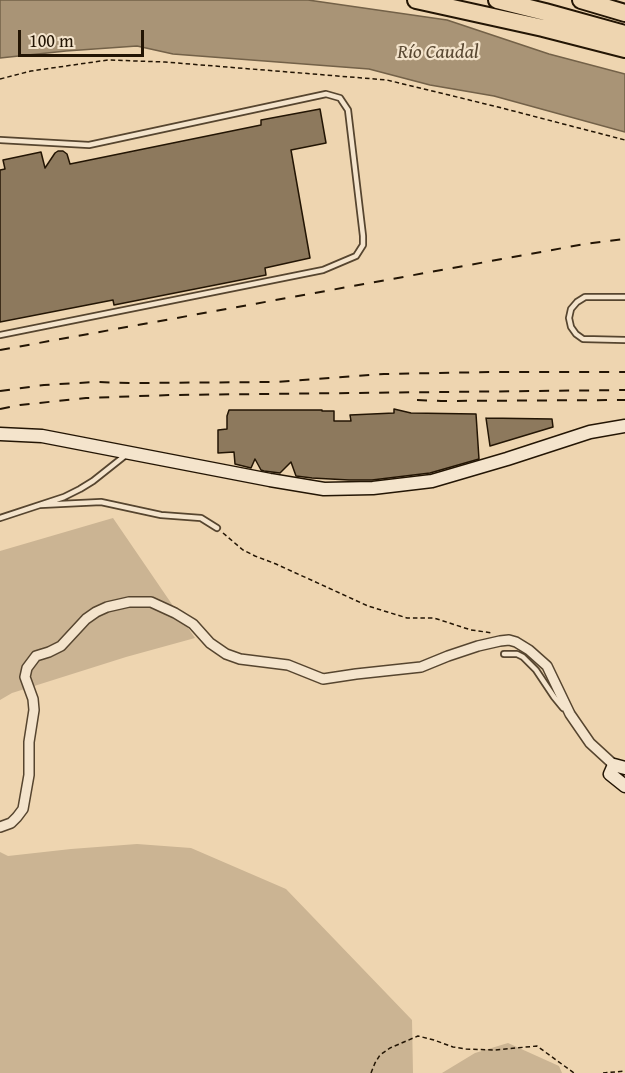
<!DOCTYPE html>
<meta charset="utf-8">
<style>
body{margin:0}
#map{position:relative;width:625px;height:1073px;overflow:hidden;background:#eed5b0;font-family:"Gentium Book Plus",serif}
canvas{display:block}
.scale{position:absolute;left:18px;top:30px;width:126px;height:27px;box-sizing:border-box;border:3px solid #231504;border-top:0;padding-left:8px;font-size:18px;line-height:21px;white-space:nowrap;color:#231504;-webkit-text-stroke:4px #f4e4cc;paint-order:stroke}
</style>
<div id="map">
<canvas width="625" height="1073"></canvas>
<div class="scale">100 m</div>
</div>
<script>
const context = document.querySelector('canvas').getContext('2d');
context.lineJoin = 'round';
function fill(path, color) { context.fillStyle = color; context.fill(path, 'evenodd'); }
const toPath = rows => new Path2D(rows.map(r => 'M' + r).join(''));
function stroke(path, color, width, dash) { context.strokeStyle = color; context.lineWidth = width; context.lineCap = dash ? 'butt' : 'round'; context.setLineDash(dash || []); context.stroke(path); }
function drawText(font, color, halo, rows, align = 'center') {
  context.font = font + ' "Gentium Book Plus",serif'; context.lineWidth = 4.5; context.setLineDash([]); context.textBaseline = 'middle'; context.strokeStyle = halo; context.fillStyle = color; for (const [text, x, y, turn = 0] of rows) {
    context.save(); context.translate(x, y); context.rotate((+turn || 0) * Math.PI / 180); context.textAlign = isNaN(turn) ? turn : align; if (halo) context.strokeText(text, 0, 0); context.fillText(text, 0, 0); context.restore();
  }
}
const green = toPath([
 [113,518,195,638,126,657,12,693,0,700,0,551],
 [137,844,191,848,286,889,412,1020,413,1073,0,1073,0,852,8,856,71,849],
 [508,1043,559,1066,562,1073,442,1073,475,1053]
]);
const water = toPath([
 [0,0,308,0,447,20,549,54,625,74,625,132,494,96,430,85,369,69,173,54,137,46,66,51,0,58,0,0]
]);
const building = toPath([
 [320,109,326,143,291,150,310,258,265,268,266,275,114,305,113,300,0,322,0,170,5,169,3,160,41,152,45,168,55,153,58,151,63,151,67,154,70,164,261,125,261,120,320,109],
 [394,409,411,413,476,414,479,459,430,473,372,480,349,480,312,478,296,476,291,462,280,473,264,471,261,470,255,459,251,468,235,464,234,452,218,453,218,430,227,429,227,416,229,410,322,410,322,411,334,411,334,421,351,421,350,415,394,413,394,409],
 [486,418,552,419,553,427,490,446,486,418]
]);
const path = toPath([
 [0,79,31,71,108,60,165,62,387,80,498,107,625,140],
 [223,533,243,550,255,556,276,564,368,606,407,618,434,618,471,630,493,633],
 [371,1073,375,1063,380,1055,390,1048,418,1036,434,1040,453,1047,466,1049,495,1050,537,1046,574,1073],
 [603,1073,625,1071]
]);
const lane = toPath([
 [0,140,89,145,326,94,340,98,348,110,363,236,363,245,356,256,323,270,0,335],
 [625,297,585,297,577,302,571,309,569,318,571,327,576,334,583,339,625,340],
 [40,505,101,502,161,515,201,518,217,528],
 [0,518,64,497,80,489,93,481,127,454],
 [504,654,517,654,523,657,536,670,554,697,563,708]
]);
const street = toPath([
 [0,827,11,823,17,817,23,809,29,775,29,742,34,710,33,699,25,677,27,668,36,656,49,652,61,646,86,619,96,612,107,607,129,602,151,602,175,613,193,624,210,643,226,654,240,659,288,665,323,679,356,674,421,667,448,656,478,646,500,641,509,640,516,642,529,650,547,666,570,714,590,743,614,765]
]);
const secondary = toPath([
 [0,434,42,436,270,480,324,489,373,488,432,481,507,459,590,432,625,426],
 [625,768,614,765,610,774,625,786]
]);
const highway = toPath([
 [416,0,543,28,625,49],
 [497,0,545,12,625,34],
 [581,0,625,13]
]);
const rail = toPath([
 [0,350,585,244,625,239],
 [0,391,44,385,95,382,133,383,276,382,384,374,489,372,625,372],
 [417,400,441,401,625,400],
 [0,409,20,405,86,398,170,395,625,390]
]);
const waterNames = [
 ["Río Caudal",438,53]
];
fill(green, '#cbb493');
fill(water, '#a99476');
stroke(water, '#736148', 1.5);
fill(building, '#8d795d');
stroke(building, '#231504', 1.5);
stroke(lane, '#56452f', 8);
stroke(street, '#56452f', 12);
stroke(secondary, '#231504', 15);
stroke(highway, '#231504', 20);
stroke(path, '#231504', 1.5, [4.5, 3]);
stroke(lane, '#f4e4cc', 4.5);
stroke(street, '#f4e4cc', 9);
stroke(secondary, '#f4e4cc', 12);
stroke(highway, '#eed5b0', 16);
stroke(rail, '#231504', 2, [10, 10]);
drawText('italic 20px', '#594832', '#f4e4cc', waterNames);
</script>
